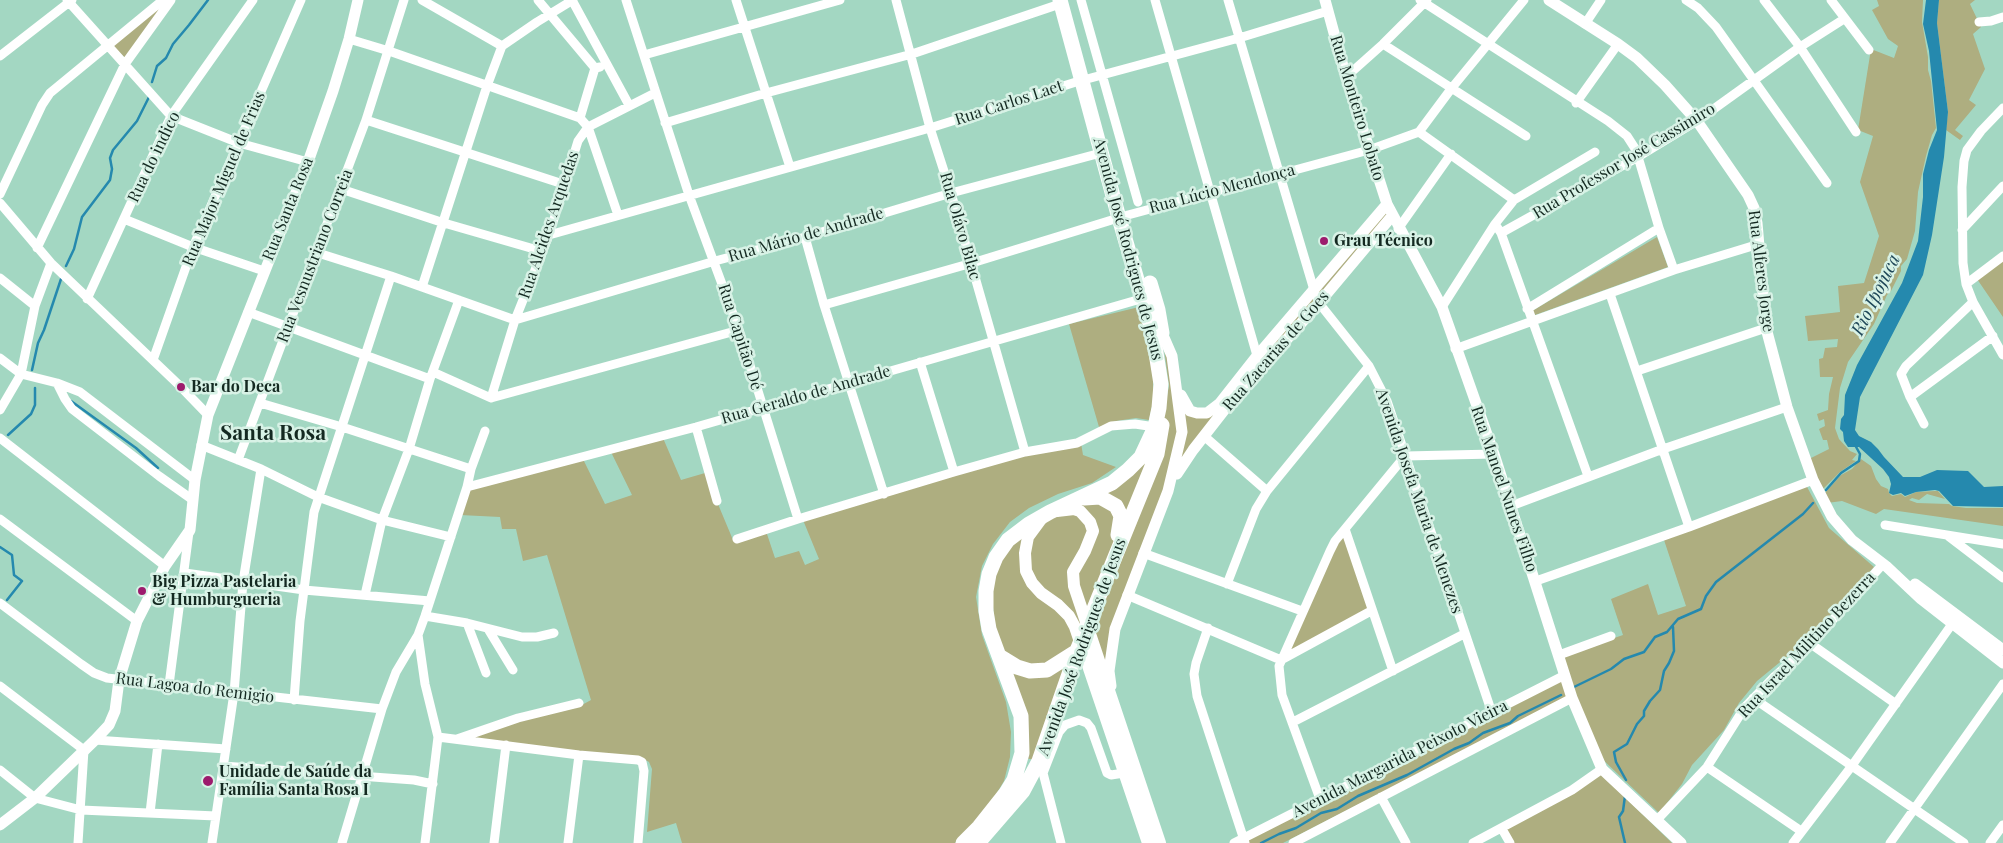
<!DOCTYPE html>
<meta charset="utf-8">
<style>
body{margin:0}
canvas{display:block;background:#a3d7c2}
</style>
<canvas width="2003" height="843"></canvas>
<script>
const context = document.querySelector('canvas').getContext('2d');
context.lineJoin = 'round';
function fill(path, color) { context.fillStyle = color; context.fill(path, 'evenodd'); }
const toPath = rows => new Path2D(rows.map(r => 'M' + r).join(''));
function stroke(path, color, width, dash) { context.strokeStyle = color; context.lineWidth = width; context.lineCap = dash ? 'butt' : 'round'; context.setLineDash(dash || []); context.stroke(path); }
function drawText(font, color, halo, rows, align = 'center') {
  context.font = font + ' "Playfair Display",serif'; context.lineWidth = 5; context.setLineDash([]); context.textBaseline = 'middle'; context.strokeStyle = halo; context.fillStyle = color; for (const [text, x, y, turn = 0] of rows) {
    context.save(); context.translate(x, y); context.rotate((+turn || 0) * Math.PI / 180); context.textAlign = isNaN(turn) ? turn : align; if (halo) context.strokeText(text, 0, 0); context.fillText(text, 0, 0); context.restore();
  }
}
const green = toPath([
 [167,0,125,58,113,46],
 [1877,0,1923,0,1922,22,1928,57,1928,70,1931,81,1936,128,1932,135,1926,156,1918,192,1915,231,1907,259,1901,266,1901,271,1891,291,1887,295,1874,324,1848,362,1840,388,1835,428,1839,439,1850,451,1857,454,1852,460,1856,461,1840,472,1821,491,1809,459,1829,449,1827,440,1823,440,1819,429,1825,426,1824,419,1819,421,1817,414,1828,410,1829,394,1833,377,1820,377,1819,359,1823,358,1825,348,1837,347,1838,339,1808,341,1805,316,1840,312,1838,286,1864,283,1879,236,1860,182,1873,136,1858,130,1871,49,1894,58,1898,46,1888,39,1872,10,1879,6],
 [1939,0,1975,0,1970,4,1981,27,1973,34,1985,69,1969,100,1976,105,1955,130,1963,136,1960,140,1946,130,1948,112,1937,23],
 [1386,205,1391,216,1182,464,1126,598,1109,671,1087,624,1039,761,1021,757,1022,740,999,656,989,574,1029,524,1128,470,1167,396,1169,386,1162,333,1175,380,1195,410,1211,410],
 [1657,237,1668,267,1535,315,1532,311],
 [2003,261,2003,317,1977,279],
 [1139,307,1143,310,1153,378,1153,402,1149,420,1136,418,1116,421,1099,427,1069,324],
 [663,438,681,480,705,473,733,540,766,531,775,558,799,551,805,565,819,559,803,520,1025,454,1081,443,1083,455,1116,467,1092,483,1058,494,1029,508,1010,522,993,544,982,566,976,597,982,635,1006,702,1011,732,1010,757,1004,781,992,801,969,830,955,843,682,843,676,823,647,832,652,769,649,762,642,758,464,739,519,720,580,706,591,700,547,555,523,561,516,529,502,529,500,517,460,515,468,489,583,459,605,504,632,495,611,452],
 [1861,459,1871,466,1876,479,1881,486,1888,489,1889,493,1892,496,1901,494,1905,497,1916,492,1935,491,1938,491,1945,499,1927,494,1919,500,1912,498,1909,500,1917,503,1949,504,1952,506,1966,508,2003,508,2003,526,1884,509,1876,514,1842,501,1827,503,1823,495,1841,475,1852,469],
 [1806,485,1829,528,1874,567,1807,640,1757,681,1739,703,1724,730,1692,765,1682,784,1659,813,1599,756,1561,656,1623,635,1611,599,1648,584,1658,615,1686,606,1664,540],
 [1344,534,1368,609,1285,655,1325,565],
 [1562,679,1568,697,1283,843,1247,843,1246,840],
 [1601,774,1672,843,1514,843,1506,830]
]);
const water = toPath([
 [1926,0,1939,0,1937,23,1948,112,1944,157,1932,235,1923,275,1860,397,1855,430,1859,436,1871,442,1878,449,1884,457,1903,477,1920,477,1937,470,1968,471,1984,487,2003,486,2003,507,1953,506,1939,491,1935,490,1916,492,1905,496,1901,493,1893,495,1889,493,1891,484,1889,477,1883,469,1859,447,1848,447,1844,441,1843,432,1840,429,1841,419,1844,415,1845,395,1857,365,1902,283,1918,241,1923,197,1923,174,1929,150,1937,130,1929,51,1923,24]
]);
const stream = toPath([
 [152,82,157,66,166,58,173,44,189,25,208,0],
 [66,266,74,249,82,217,110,180,112,169,110,158,113,150,137,121,150,95],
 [32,370,38,343,44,330,61,279],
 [71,401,136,448,158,468],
 [8,435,31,414,35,405,35,388],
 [1826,490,1841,473,1859,461,1860,454,1855,445],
 [0,547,12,555,14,575,22,581,7,600],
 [1574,687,1611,669,1624,659,1644,652,1655,637,1667,632,1678,619,1701,609,1706,596,1716,582,1803,514,1813,503],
 [1626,780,1616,762,1614,752,1627,744,1637,724,1644,716,1644,711,1650,701,1660,690,1664,671,1669,663,1674,651,1673,627],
 [1625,796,1623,811,1619,817,1625,843],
 [1261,843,1279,834,1296,828,1321,813,1337,809,1358,796,1407,775,1454,749,1469,743,1483,733,1510,723,1518,716,1561,695]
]);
const minor = toPath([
 [67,0,171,116,239,143,308,162],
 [422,0,502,46],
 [538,0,595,68],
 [572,0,629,105],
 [626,0,689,195,739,330,798,519],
 [736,0,790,167],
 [896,0,930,128,951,193,1025,452],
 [1081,0,1138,202],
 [1155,0,1258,359],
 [1228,0,1314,290,1319,303,1369,366,1387,401,1492,713],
 [1420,0,1608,121,1627,136,1636,150,1659,228,1674,270],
 [1686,0,1698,8,1716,27,1827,183],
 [1764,0,1800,47,1856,132],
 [1831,0,1869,50],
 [1979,22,1991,21,2003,17],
 [1585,24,1601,0],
 [349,39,389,51,580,118,588,127,618,215],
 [1383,44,1526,136],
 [644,55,840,0],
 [0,56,72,0],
 [1346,77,1383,44,1427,0],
 [1576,103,1618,44],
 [2003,108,1981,131,1967,150,1964,161,1962,187,1963,263,1966,284,1973,302,2003,355],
 [580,118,595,68,600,67],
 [366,120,563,184],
 [665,123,766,93,912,54,1054,6],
 [1419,132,1451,89,1524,0],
 [1419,132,1514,200],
 [341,189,444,223,541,251],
 [0,194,42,105,50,93,163,0],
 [0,203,51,263,180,386,208,415],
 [124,219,193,247,264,271],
 [1495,224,1501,233,1588,476],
 [1398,229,1451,154],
 [1962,230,2003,186],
 [1501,233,1638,157,1697,121,1800,47,1844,19],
 [549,235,930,128,1076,82,1239,38,1328,11],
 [805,237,824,305,884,494],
 [37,248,125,64,171,0],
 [318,253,391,276,515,320,715,261,805,237,951,193,1097,154],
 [0,278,35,306],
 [1966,284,2003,256],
 [422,287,487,86,502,46,537,22,573,0],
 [1610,294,1689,527],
 [87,299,171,116,253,0],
 [824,305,972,263,1128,215,1369,150,1419,132],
 [1442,307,1495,224,1514,200,1595,152],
 [1527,309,1659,228],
 [248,312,430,379],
 [1455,349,1674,270,1759,244],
 [0,358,21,374,57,383,80,392,195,480],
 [153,360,193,247,301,0],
 [920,362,954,472],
 [1637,371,1766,328],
 [433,372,491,398,739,330],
 [57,383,65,399,72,409,159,476,193,500],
 [1910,397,1993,336],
 [491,398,515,320,549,235,578,141,588,127,655,93],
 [260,403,342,427,471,469],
 [0,410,21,374,35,306,51,263],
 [1924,424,1910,397,1901,374,1906,366,1973,302],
 [696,427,717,501],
 [1204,436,1267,491],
 [0,438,165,566],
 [201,445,261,469,318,497,382,520,451,537],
 [238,460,366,120,404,0],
 [467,487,696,427,1144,298],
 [1511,506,1663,449,1787,407],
 [0,519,137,621],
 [1885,525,2003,544],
 [1345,529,1393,671],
 [1948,536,2003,578],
 [737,539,798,519,954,472,1025,452,1077,443,1111,426,1135,424,1155,427],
 [1143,553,1302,611],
 [185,573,304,590,430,601],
 [1536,581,1689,527,1813,480],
 [1227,584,1256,509,1267,491,1369,366],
 [365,595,382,520,409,449,430,379,459,300],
 [1127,595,1281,660,1371,611],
 [0,603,81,664,94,673,107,678,382,709],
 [425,616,467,623,522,637,537,637,554,633],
 [467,623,486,673],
 [1208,628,1196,663,1194,674,1197,696,1245,843],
 [488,629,513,670],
 [418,635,425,684,438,737,425,843],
 [1811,644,1896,704],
 [1559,655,1611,636],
 [169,685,189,532],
 [0,686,84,750,78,843],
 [1753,698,1964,843],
 [294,700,300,621,314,512,391,276],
 [1293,722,1464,634],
 [438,737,579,755,638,760,642,762,644,771,638,843],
 [457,739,518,718,579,703],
 [95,740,226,749],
 [223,766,414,780,433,784],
 [1707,767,1801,831],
 [1042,769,1061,843],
 [0,770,35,798,81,810,216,816],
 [1043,773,1059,732,1065,725,1079,720,1087,723,1091,728,1107,773,1111,775,1124,773],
 [1381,797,1406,843],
 [1320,799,1282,695,1279,666,1330,551,1335,541,1405,456,1494,454],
 [150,813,158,744],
 [1657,820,1707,767,1745,707,1775,676,1811,644,1883,564],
 [1502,829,1510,843],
 [212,843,234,693,243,582,261,469],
 [342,843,382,709,396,672,418,635,425,616,467,487,471,469,485,431],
 [494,843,506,745],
 [568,843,579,755],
 [1234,843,1565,675],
 [1293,843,1572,698],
 [1473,843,1572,790,1602,769],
 [1793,843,1851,767,1952,624],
 [1890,843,2003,684],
 [1990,843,2003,825]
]);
const tertiary = toPath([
 [1325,0,1346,77,1387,204,1442,307,1494,454,1572,698,1602,769,1681,843],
 [1549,0,1618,44,1637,58,1665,85,1697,121,1748,195,1754,208,1757,223,1766,328,1787,407,1813,480,1832,517,1852,540,1886,566,1921,599,2003,663],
 [1181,395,1190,411,1197,413,1207,413,1220,403,1257,356,1387,204],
 [1177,474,1193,450,1225,409,1319,303,1392,216],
 [1915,584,2003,650],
 [1111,686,1109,671,1115,629,1168,491,1182,432,1172,356,1162,333],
 [0,825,35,798,95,740,109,725,115,711,119,680,137,621,165,566,190,530,195,480,208,415,308,162,333,91,349,39,358,0]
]);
const secondary = toPath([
 [1057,511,1074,509,1080,511,1090,522,1093,531,1085,551,1073,572,1074,586,1160,843],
 [1042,518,1028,537,1025,553,1026,571,1032,583,1041,593,1058,605,1069,616,1075,627,1148,843]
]);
const primary = toPath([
 [1150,283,1158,310,1162,333],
 [1084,498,1100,497,1116,506,1121,516,1118,535],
 [999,656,1017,667,1030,671,1047,670,1077,651],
 [963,843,979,827,1006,793,1014,780,1022,753,1021,716,989,629,986,611,986,591,989,574,996,557,1008,540,1029,524,1050,512,1112,483,1128,470,1141,457,1155,427,1159,408,1161,384,1153,334,1119,218,1060,0],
 [978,843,1023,791,1039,761,1078,648,1157,454,1162,425]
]);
const markers = [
 [1324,241,5,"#9d1b6d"],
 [181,387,5,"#9d1b6d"],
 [142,591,5,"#9d1b6d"],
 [208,781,6,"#9d1b6d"]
];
const streetNames = [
 ["Rua Carlos Laet",1009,103,-18],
 ["Rua Monteiro Lobato",1357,108,73],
 ["Rua do indico",154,157,-64],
 ["Rua Professor José Cassimiro",1624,161,-31],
 ["Rua Major Miguel de Frias",224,179,-67],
 ["Rua Lúcio Mendonça",1222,189,-15],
 ["Rua Santa Rosa",288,209,-68],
 ["Rua Alcides Arquedas",549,225,-71],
 ["Rua Olávo Bilac",960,226,74],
 ["Rua Mário de Andrade",806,235,-16],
 ["Avenida José Rodrigues de Jesus",1128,249,75],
 ["Rua Vesnustriano Correia",315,256,-69],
 ["Rua Alferes Jorge",1761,271,83],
 ["Rua Capitão Dé",740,337,72],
 ["Rua Zacarias de Goes",1276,351,-49],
 ["Rua Geraldo de Andrade",806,395,-16],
 ["Rua Manoel Nunes Filho",1504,489,71],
 ["Avenida Josefa Maria de Menezes",1419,501,71],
 ["Rua Israel Militino Bezerra",1807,645,-47],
 ["Avenida José Rodrigues de Jesus",1082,647,-70],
 ["Rua Lagoa do Remigio",195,688,7],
 ["Avenida Margarida Peixoto Vieira",1400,759,-27]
];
const poiNames = [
 ["Grau Técnico",1334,241],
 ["Bar do Deca",191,387],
 ["Big Pizza Pastelaria",152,582],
 ["& Humburgueria",152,600],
 ["Unidade de Saúde da",219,772],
 ["Família Santa Rosa I",219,790]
];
const waterNames = [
 ["Rio Ipojuca",1876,295,-64]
];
const districtNames = [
 ["Santa Rosa",273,433]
];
fill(green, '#aeae80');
fill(water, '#2589ae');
stroke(stream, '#2589ae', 2.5);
stroke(minor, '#fff', 9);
stroke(tertiary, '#fff', 11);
stroke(secondary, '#fff', 12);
stroke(primary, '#fff', 15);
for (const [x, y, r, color] of markers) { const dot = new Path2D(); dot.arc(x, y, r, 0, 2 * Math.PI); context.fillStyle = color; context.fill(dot); stroke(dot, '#d8f2e6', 2); }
drawText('16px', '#142921', '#d8f2e6', streetNames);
drawText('bold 16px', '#142921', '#d8f2e6', poiNames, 'left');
drawText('italic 18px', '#1f4758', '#d8f2e6', waterNames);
drawText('bold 21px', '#142921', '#d8f2e6', districtNames);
</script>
